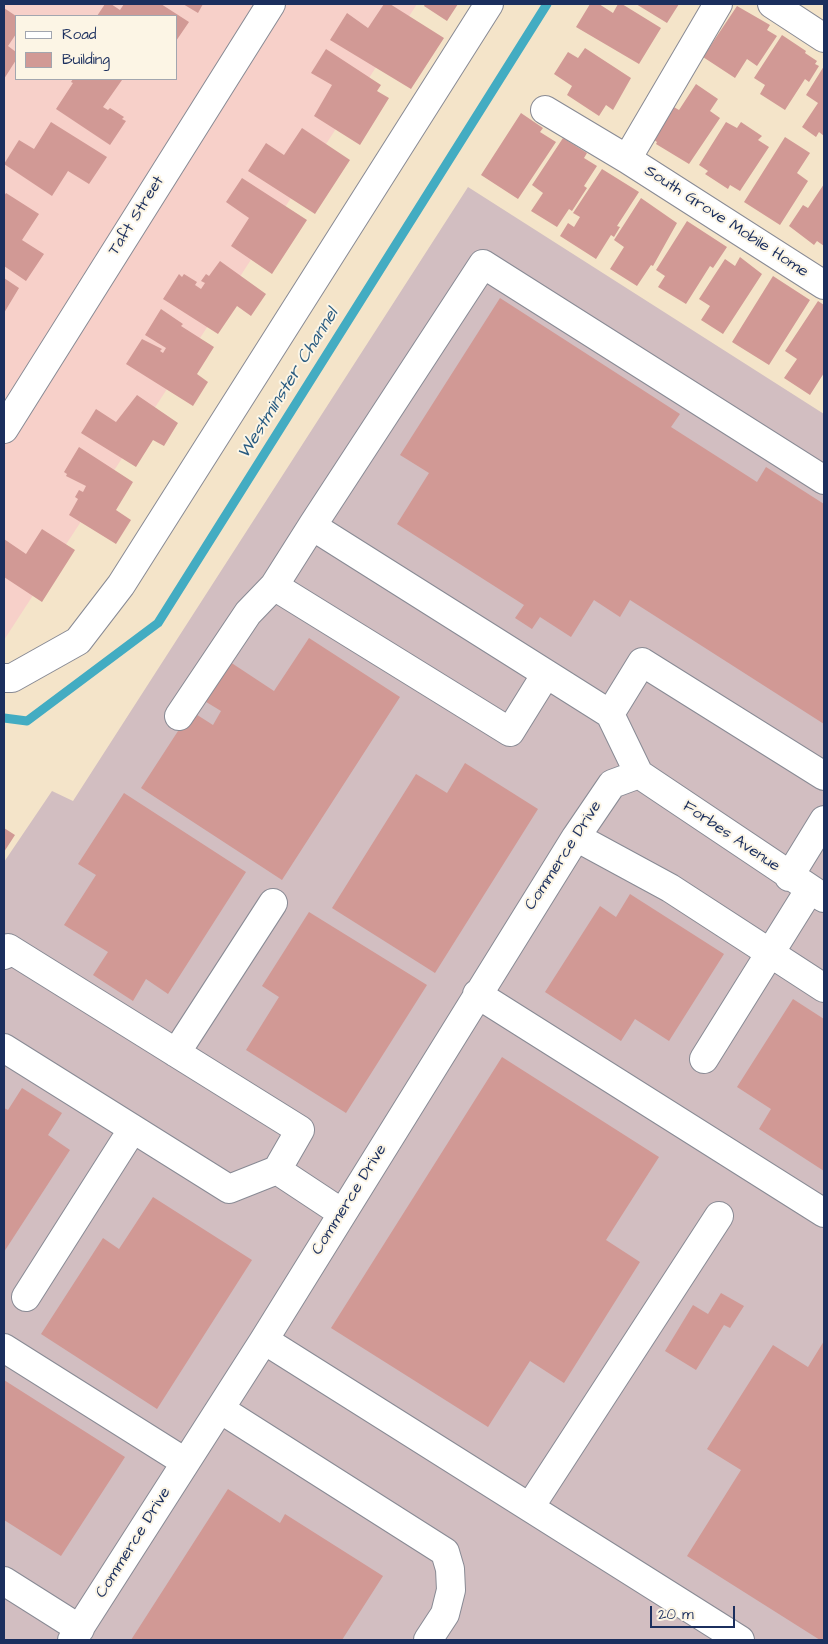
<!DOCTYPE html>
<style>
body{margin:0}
#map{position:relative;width:828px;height:1644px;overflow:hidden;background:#f4e4c9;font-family:"Architects Daughter",sans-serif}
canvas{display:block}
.frame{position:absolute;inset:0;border:5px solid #1b2f5e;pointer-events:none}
.legend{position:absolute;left:15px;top:15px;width:162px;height:65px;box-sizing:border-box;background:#fcf5e5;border:1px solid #a2a6af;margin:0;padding:6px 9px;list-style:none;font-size:15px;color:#1b2f5e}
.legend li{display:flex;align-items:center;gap:10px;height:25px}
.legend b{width:25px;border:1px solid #a2a6af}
.scale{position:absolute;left:650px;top:1606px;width:85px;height:22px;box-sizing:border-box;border:2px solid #1b2f5e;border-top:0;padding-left:6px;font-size:15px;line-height:18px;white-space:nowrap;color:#1b2f5e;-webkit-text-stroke:4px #fcf5e5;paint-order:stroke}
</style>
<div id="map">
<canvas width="828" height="1644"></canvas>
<div class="frame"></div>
<ul class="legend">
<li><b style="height:6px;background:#fff"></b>Road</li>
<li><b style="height:14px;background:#d19995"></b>Building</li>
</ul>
<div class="scale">20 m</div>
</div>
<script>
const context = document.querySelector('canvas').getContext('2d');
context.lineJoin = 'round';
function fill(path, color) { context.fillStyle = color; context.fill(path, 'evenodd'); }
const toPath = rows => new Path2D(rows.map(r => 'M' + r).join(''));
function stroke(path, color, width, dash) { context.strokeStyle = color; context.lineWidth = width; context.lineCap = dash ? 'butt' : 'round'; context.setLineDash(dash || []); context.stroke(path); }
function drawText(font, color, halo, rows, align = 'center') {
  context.font = font + ' "Architects Daughter",sans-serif'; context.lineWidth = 4; context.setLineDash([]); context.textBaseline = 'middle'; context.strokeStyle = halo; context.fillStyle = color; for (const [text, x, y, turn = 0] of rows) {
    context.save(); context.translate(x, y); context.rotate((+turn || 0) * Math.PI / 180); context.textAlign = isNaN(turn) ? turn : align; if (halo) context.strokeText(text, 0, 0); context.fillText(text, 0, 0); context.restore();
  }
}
const built = toPath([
 [4,4,417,4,4,640],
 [16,16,176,16,176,79,16,79]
]);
const industrial = toPath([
 [468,187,824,414,824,1640,4,1640,4,862,52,791,73,801]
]);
const stream = toPath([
 [4,718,27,721,158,623,547,4]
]);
const building = toPath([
 [105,4,111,4,120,10,124,4,161,4,189,22,176,41,176,16,97,16],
 [183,4,203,4,198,13],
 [384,4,390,4,444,38,411,89,330,40,347,13,368,28],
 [425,4,458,4,447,21,424,6],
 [590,4,599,4,613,13,618,4,622,4,661,28,639,64,576,27],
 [636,4,679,4,667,23],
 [737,6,770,25,767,30,777,36,757,66,747,59,735,78,703,57],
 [4,8,16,16,16,34,8,46,16,52,16,60,4,79],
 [782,35,806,51,805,53,817,61,815,64,819,66,809,82,805,79,785,110,760,94,765,85,754,78],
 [585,48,631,78,613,110,606,105,599,116,567,95,572,86,554,74,568,52,578,58],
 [326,49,381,85,377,91,389,98,360,145,314,116,332,85,311,73],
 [824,66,824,136,819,132,816,137,802,127,818,103,806,95],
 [73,79,122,80,103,107,108,110,110,108,124,117,122,119,126,121,110,145,56,109,73,83,71,82],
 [696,84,718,99,710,111,720,118,689,164,656,144,657,142,650,137,672,106,679,110],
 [521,113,543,128,540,132,556,142,518,199,481,175],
 [51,122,107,157,89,184,68,171,52,196,4,164,19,140,34,149],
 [726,122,737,128,741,122,762,136,758,140,769,147,740,191,730,185,728,189,705,174,708,171,699,165],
 [302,128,350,160,315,214,248,171,266,143,284,155],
 [785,137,810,153,797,173,808,181,780,225,744,202],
 [563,138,587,153,584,158,597,166,584,186,587,188,572,211,569,209,557,227,531,211,543,193,532,185],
 [602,169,639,192,617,226,620,227,614,237,611,235,596,259,560,236,568,223,574,227,580,217,573,213],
 [242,178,307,220,272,274,231,246,249,218,226,202],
 [824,184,824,246,817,241,814,245,789,226,803,205,808,208],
 [6,193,39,214,22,240,44,254,26,281,4,266,4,196],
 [641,198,677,223,653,266,651,265,637,286,610,269,624,247,614,240],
 [687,221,727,247,713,268,710,266,686,304,658,287,665,276,656,270],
 [740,257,762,274,723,334,701,320,710,306,699,299,725,259,735,266],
 [220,261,266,294,251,316,237,306,218,334,163,299,179,274,182,277,184,274,197,282,195,285,201,289,205,283,201,281,206,274,209,276],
 [773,276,810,300,769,365,732,342],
 [4,278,19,288,4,313],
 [500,298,680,414,671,427,757,482,766,467,824,504,824,724,630,600,620,617,594,600,571,637,540,617,532,629,515,618,524,605,397,524,429,473,400,455],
 [818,301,824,305,824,373,810,395,784,378,797,359,785,351],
 [161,309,183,324,181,326,214,347,197,374,208,382,193,406,126,364,142,339,162,349,160,351,163,353,166,348,145,335],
 [137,395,178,423,164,446,153,440,136,467,81,433,96,409,116,422],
 [79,447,133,482,116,510,131,520,116,544,69,515,78,499,75,497,79,490,83,492,86,486,66,476,67,474,64,472],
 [42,529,75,550,42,602,4,577,4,539,26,554],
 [309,638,400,697,282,880,141,788,191,711,213,725,221,711,198,697,224,658,274,691],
 [465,763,538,809,435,973,332,908,416,774,447,793],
 [124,793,246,872,168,994,146,979,133,1001,93,975,108,952,64,925,96,875,78,864],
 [4,828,15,835,4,852],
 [630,894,724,954,669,1041,635,1019,621,1041,545,992,600,906,616,917],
 [309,912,427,985,346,1113,246,1050,279,997,262,986],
 [793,999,824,1019,824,1171,759,1129,771,1109,737,1087],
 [502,1057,659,1157,606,1240,640,1262,564,1383,530,1361,488,1427,331,1328],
 [22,1088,62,1113,48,1135,70,1150,4,1252,4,1108,8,1110],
 [153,1197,252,1260,157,1409,41,1334,103,1238,119,1249],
 [721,1293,744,1306,730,1328,724,1325,696,1370,665,1351,693,1305,708,1314],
 [824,1341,824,1640,820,1640,687,1556,741,1470,707,1449,773,1345,808,1367],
 [4,1380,125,1457,61,1556,4,1520],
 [228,1489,280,1523,285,1514,383,1576,342,1640,131,1640]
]);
const minor = toPath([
 [772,4,824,38],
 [545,110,627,159,824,285],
 [627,159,718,4],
 [4,429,271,4],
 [824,480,483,264,312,526,610,714,639,774,824,898],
 [312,526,274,586,510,732,546,674],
 [4,678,12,678,78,641,121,585,489,4],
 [610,714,642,662,824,776],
 [179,716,248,613,274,586],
 [576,837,670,888,824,988],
 [789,877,824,820],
 [4,955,8,948,300,1130,277,1170,229,1189,4,1048],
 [477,994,824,1213],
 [176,1053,273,903],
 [704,1059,810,889],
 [277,1170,342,1213],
 [26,1297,132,1130],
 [264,1340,740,1640],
 [4,1348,185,1462],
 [220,1409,445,1552,450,1569,451,1590,445,1614,428,1640],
 [530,1507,719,1216],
 [4,1581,80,1629],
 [72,1640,264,1340,576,837,612,784,639,774]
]);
const streetNames = [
 ["Taft Street",137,216,-58],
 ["South Grove Mobile Home",726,222,33],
 ["Forbes Avenue",731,837,34],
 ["Commerce Drive",564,856,-57],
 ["Commerce Drive",350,1200,-58],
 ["Commerce Drive",134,1543,-58]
];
const waterNames = [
 ["Westminster Channel",289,384,-58]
];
fill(built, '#f7d0c9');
fill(industrial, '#d2bec1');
stroke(stream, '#43acc2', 9);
fill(building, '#d19995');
stroke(minor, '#888a94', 30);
stroke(minor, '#fff', 28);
drawText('16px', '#1b2f5e', '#fcf5e5', streetNames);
drawText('italic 18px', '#295b81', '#fcf5e5', waterNames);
</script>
